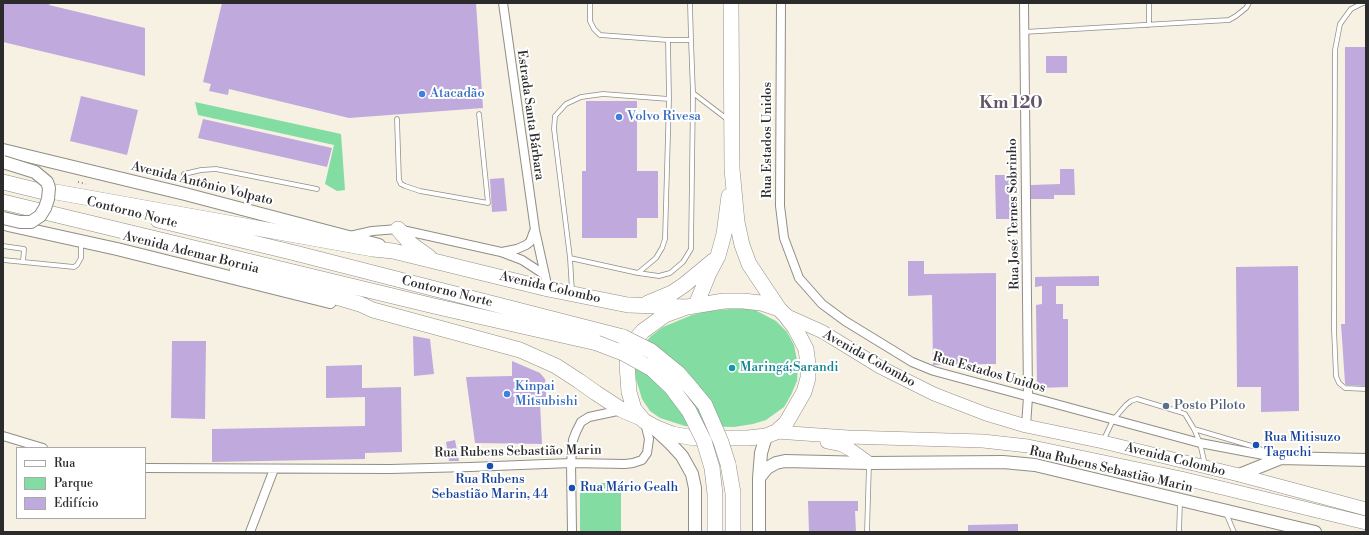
<!DOCTYPE html>
<meta charset="utf-8">
<style>
body{margin:0}
#map{position:relative;width:1369px;height:535px;overflow:hidden;background:#f7f1e3;font-family:"Libre Bodoni",serif}
canvas{display:block}
.frame{position:absolute;inset:0;border:4px solid #2b2b2b;pointer-events:none}
.legend{position:absolute;left:16px;top:447px;width:130px;height:72px;box-sizing:border-box;background:#fff;border:1px solid #aaa;margin:0;padding:5px 7px;list-style:none;font-size:12px;color:#2b2b2b}
.legend li{display:flex;align-items:center;gap:8px;height:20px}
.legend b{width:20px;border:1px solid #aaa}
</style>
<div id="map">
<canvas width="1369" height="535"></canvas>
<div class="frame"></div>
<ul class="legend">
<li><b style="height:5px;background:#fff"></b>Rua</li>
<li><b style="height:11px;background:#83dda3"></b>Parque</li>
<li><b style="height:11px;background:#c0a9dd"></b>Edifício</li>
</ul>
</div>
<script>
const context = document.querySelector('canvas').getContext('2d');
context.lineJoin = 'round';
function fill(path, color) { context.fillStyle = color; context.fill(path, 'evenodd'); }
const toPath = rows => new Path2D(rows.map(r => 'M' + r).join(''));
function stroke(path, color, width, dash) { context.strokeStyle = color; context.lineWidth = width; context.lineCap = dash ? 'butt' : 'round'; context.setLineDash(dash || []); context.stroke(path); }
function drawText(font, color, halo, rows, align = 'center') {
  context.font = font + ' "Libre Bodoni",serif'; context.lineWidth = 4; context.setLineDash([]); context.textBaseline = 'middle'; context.strokeStyle = halo; context.fillStyle = color; for (const [text, x, y, turn = 0] of rows) {
    context.save(); context.translate(x, y); context.rotate((+turn || 0) * Math.PI / 180); context.textAlign = isNaN(turn) ? turn : align; if (halo) context.strokeText(text, 0, 0); context.fillText(text, 0, 0); context.restore();
  }
}
const green = toPath([
 [195,102,341,134,345,190,337,191,325,184,334,145,198,115],
 [741,308,755,310,776,321,787,332,794,345,798,365,797,381,791,395,784,407,766,420,753,424,734,427,685,426,660,418,650,411,642,399,636,379,635,367,643,345,651,336,663,327,692,315,708,311],
 [580,483,621,483,621,532,580,532]
]);
const building = toPath([
 [3,3,50,3,49,5,145,28,145,76,3,42],
 [222,3,476,3,483,108,349,118,229,89,228,95,209,91,211,84,203,82],
 [1345,47,1366,47,1366,386,1346,385,1345,383,1341,324,1345,324],
 [1046,56,1067,56,1067,73,1046,73],
 [81,96,138,110,127,155,70,141],
 [586,101,637,101,637,171,658,171,658,218,637,218,637,238,582,238,582,171,586,171],
 [203,119,332,148,327,167,198,138],
 [1060,169,1074,169,1075,195,1054,195,1054,199,1031,199,1031,185,1060,184],
 [995,175,1009,175,1010,219,996,219],
 [504,178,507,211,492,212,490,179],
 [908,261,924,261,924,274,996,273,996,364,933,365,932,295,908,296],
 [1298,266,1299,411,1261,412,1261,387,1237,387,1236,267],
 [1099,276,1099,286,1056,286,1056,304,1063,304,1063,319,1068,319,1068,387,1037,388,1036,305,1042,304,1042,286,1035,287,1035,277],
 [413,336,430,339,434,374,414,376],
 [172,341,206,341,205,419,171,418],
 [512,361,540,373,545,379,546,386,546,404,540,403,542,444,475,443,466,377,512,376],
 [362,365,362,388,401,387,402,452,365,453,365,459,212,462,212,429,365,426,365,397,326,398,326,366],
 [455,440,459,461,449,461,446,442],
 [808,501,858,501,858,511,855,511,856,532,809,532],
 [1018,524,1018,532,968,532,968,525]
]);
const path = toPath([
 [78,182,86,184]
]);
const lane = toPath([
 [590,3,590,21,594,29,600,35,668,40],
 [690,3,691,40],
 [1149,3,1149,25],
 [1366,3,1363,3,1351,9,1340,24,1335,50,1334,329,1336,376,1339,383,1345,388,1366,389],
 [1024,32,1229,20,1236,16,1246,8,1249,3],
 [693,93,727,119],
 [397,119,399,180,401,184,405,186,420,191,488,203,479,114],
 [184,174,201,170,216,169,317,189],
 [3,246,24,249,23,262],
 [570,258,638,273,659,276,670,273,683,262,691,249,693,93,691,40,668,40,669,99,603,94,581,97,566,104,555,116,554,129,570,258,572,291],
 [3,260,74,267,77,265,81,258,81,242],
 [638,273,656,258,662,248,665,239,669,99],
 [1194,429,1255,447,1270,453],
 [1104,439,1113,420,1126,405,1131,401,1137,399,1180,412,1185,414,1194,429,1200,443,1205,465],
 [1226,513,1234,532],
 [867,532,869,464],
 [1179,532,1180,502]
]);
const street = toPath([
 [503,3,535,230,548,289],
 [781,3,780,206,784,238,799,278,822,304,845,321,912,362,934,371,1200,443,1279,458],
 [1024,3,1028,397,1026,426],
 [350,236,372,231,398,229,501,252,522,260,545,275],
 [502,252,517,249,526,245,530,242,534,231],
 [3,436,43,448],
 [145,468,390,469,470,467,571,463,625,464,633,463,642,460,647,453,649,439,645,423],
 [250,532,274,469],
 [572,532,571,463,573,440,576,432,581,422,589,417,622,410]
]);
const secondary = toPath([
 [3,150,185,194,379,245],
 [8,225,117,249,330,302],
 [656,430,669,442,682,456,692,474,695,488,695,532],
 [1239,475,1281,458,1366,460],
 [759,478,767,468,776,463,785,461,869,463,1003,462,1035,465,1315,532],
 [759,532,759,478,761,453,766,436]
]);
const primary = toPath([
 [785,315,823,332,880,367,934,394,986,414,1026,426,1103,442,1239,475,1366,509],
 [776,432,848,437,983,441,1028,446,1181,478,1366,523],
 [827,442,842,445,851,450,869,463]
]);
const highway = toPath([
 [731,3,732,169,737,222,742,245,749,264,779,309],
 [3,182,48,193],
 [38,190,56,192,373,249,393,251,548,289,628,305,687,307,724,301,743,301,761,303,779,309,785,315,795,328,806,349,808,364,808,378,804,392,786,423,776,432,766,436,748,438,694,438,672,434,657,428,644,421,634,409,629,392,627,364,629,352,634,341,643,331,665,315,687,307],
 [3,202,434,306,597,343],
 [158,220,291,252,623,337],
 [398,229,411,244,429,257],
 [237,268,360,304,373,310,520,350,556,366,579,381,596,393,622,410,641,418],
 [648,303,672,293,684,285,713,261],
 [696,305,709,273,718,256,724,234,729,196],
 [728,464,733,493,733,532],
 [712,468,715,494,715,532]
]);
const secondaryBridge = toPath([
 [3,162,35,172,47,182,49,188,48,199,45,208,40,216,31,222,20,222,3,218]
]);
const highwayBridge = toPath([
 [623,337,651,351,678,373,691,388,705,405,721,442,728,464],
 [597,343,623,353,652,369,671,387,689,411,704,441,712,468]
]);
const markers = [
 [422,94,4,"#3f7fe0"],
 [619,117,4,"#3f7fe0"],
 [732,368,4,"#0f9aa8"],
 [507,394,4,"#3f7fe0"],
 [1166,406,4,"#5c6f8a"],
 [1256,445,4,"#1a4fb4"],
 [490,466,4,"#1a4fb4"],
 [572,488,4,"#1a4fb4"]
];
const shopNames = [
 ["Atacadão",430,94],
 ["Volvo Rivesa",627,117],
 ["Kinpai",515,387],
 ["Mitsubishi",515,402]
];
const streetNames = [
 ["Estrada Santa Bárbara",530,115,82],
 ["Rua Estados Unidos",768,140,-90],
 ["Avenida Antônio Volpato",202,184,14],
 ["Contorno Norte",132,213,14],
 ["Rua José Ternes Sobrinho",1014,214,-91],
 ["Avenida Ademar Bornia",191,253,14],
 ["Avenida Colombo",550,288,13],
 ["Contorno Norte",447,292,14],
 ["Avenida Colombo",869,359,29],
 ["Rua Estados Unidos",989,373,16],
 ["Rua Rubens Sebastião Marin",518,452,-1],
 ["Avenida Colombo",1175,460,14],
 ["Rua Rubens Sebastião Marin",1111,470,13]
];
const cultureNames = [
 ["Maringá;Sarandi",740,368]
];
const serviceNames = [
 ["Posto Piloto",1174,406]
];
const transitNames = [
 ["Rua Mitisuzo",1264,438],
 ["Taguchi",1264,453],
 ["Rua Rubens",490,480,"center"],
 ["Sebastião Marin, 44",490,495,"center"],
 ["Rua Mário Gealh",580,488]
];
const districtNames = [
 ["Km 120",1011,104]
];
fill(green, '#83dda3');
fill(building, '#c0a9dd');
stroke(lane, '#918e87', 5.5);
stroke(street, '#918e87', 10);
stroke(secondary, '#918e87', 14);
stroke(primary, '#918e87', 14);
stroke(highway, '#918e87', 16);
stroke(path, '#918e87', 2, [1, 3]);
stroke(lane, '#fff', 4);
stroke(street, '#fff', 8);
stroke(secondary, '#fff', 12);
stroke(primary, '#fff', 13);
stroke(highway, '#fff', 15);
stroke(secondaryBridge, '#918e87', 14, []);
stroke(highwayBridge, '#918e87', 16, []);
stroke(secondaryBridge, '#fff', 12);
stroke(highwayBridge, '#fff', 15);
for (const [x, y, r, color] of markers) { const dot = new Path2D(); dot.arc(x, y, r, 0, 2 * Math.PI); context.fillStyle = color; context.fill(dot); stroke(dot, '#fff', 1.5); }
drawText('13px', '#366cbe', '#fff', shopNames, 'left');
drawText('13px', '#2b2b2b', '#fff', streetNames);
drawText('13px', '#0d838f', '#fff', cultureNames, 'left');
drawText('13px', '#4e5e75', '#fff', serviceNames, 'left');
drawText('13px', '#164399', '#fff', transitNames, 'left');
drawText('bold 17px', '#5f5769', '#fff', districtNames);
</script>
